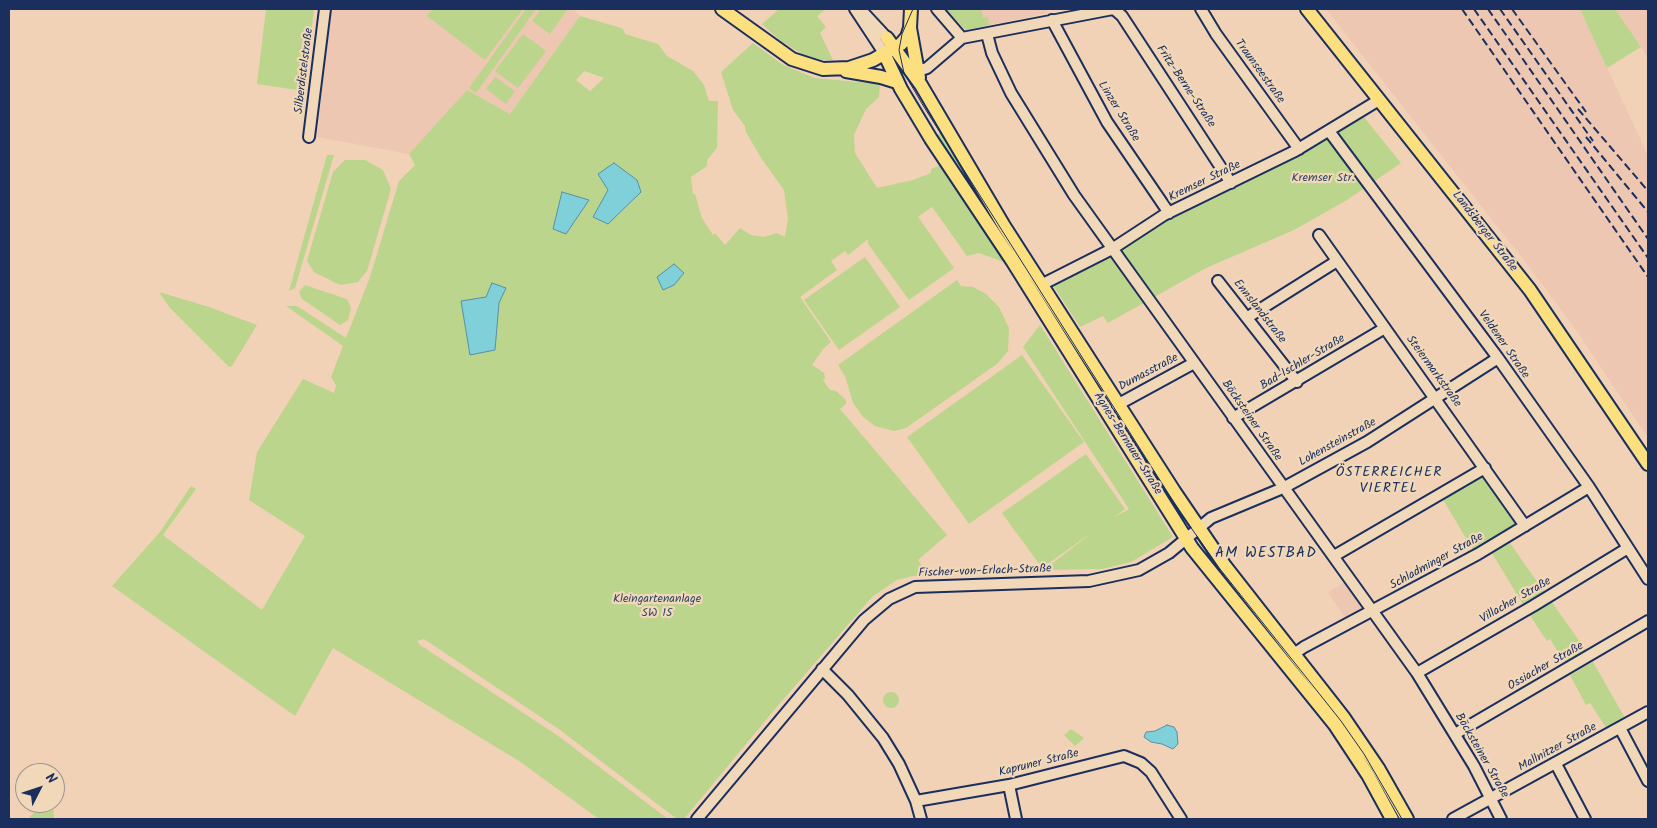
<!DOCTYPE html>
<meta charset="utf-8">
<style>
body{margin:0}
#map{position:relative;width:1657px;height:828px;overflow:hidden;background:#f1d2b6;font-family:Kalam,sans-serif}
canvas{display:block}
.frame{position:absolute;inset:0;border:10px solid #1b2f5e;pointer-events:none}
.north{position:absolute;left:15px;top:763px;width:50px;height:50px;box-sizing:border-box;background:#f1d8b9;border:1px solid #9b9495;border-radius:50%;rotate:49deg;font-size:14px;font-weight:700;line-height:20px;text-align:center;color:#1b2f5e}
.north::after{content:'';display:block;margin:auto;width:18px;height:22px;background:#1b2f5e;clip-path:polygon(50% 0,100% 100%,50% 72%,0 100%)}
</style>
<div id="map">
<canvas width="1657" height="828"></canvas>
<div class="frame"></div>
<div class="north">N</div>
</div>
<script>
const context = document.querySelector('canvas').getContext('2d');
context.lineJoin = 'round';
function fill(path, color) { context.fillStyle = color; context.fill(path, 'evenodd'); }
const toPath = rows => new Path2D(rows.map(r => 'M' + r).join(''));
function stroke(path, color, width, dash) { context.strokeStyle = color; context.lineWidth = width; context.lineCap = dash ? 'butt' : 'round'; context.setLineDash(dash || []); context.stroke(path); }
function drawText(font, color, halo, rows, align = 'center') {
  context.font = font + ' Kalam,sans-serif'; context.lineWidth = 4.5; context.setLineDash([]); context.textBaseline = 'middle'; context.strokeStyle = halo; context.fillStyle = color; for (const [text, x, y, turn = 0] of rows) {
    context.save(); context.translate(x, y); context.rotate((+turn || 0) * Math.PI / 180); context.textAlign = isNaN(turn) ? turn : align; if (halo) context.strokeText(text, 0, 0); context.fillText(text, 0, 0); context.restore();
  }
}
const built = toPath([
 [331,9,573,9,580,16,510,114,467,90,409,154,317,137],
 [945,9,1047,9,1048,13,966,30],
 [1326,9,1580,9,1648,156,1648,438,1576,330,1530,268],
 [1615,9,1648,9,1648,58,1641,47],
 [1345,581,1364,608,1347,620,1328,593]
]);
const green = toPath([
 [266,9,314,9,304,91,257,84],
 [433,9,523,9,485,60,427,16],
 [526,9,536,9,476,93,469,88],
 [541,9,567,10,550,34,532,21],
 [779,9,826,9,817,16,826,27,820,33,833,60,821,60,804,55,782,42,762,24],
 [945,9,981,9,983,18,988,17,989,25,966,30],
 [1580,9,1615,9,1641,47,1607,68],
 [580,16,618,27,623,29,625,34,658,44,667,56,693,71,704,85,709,101,718,101,717,148,707,160,707,166,691,177,693,194,695,194,702,218,713,235,715,233,725,245,740,228,751,235,764,237,777,233,785,237,788,219,784,190,761,158,746,132,745,126,733,110,721,72,753,43,783,65,815,78,880,84,879,97,866,109,854,135,855,153,877,188,913,180,931,173,931,169,945,163,1012,262,1001,261,979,253,967,256,932,207,918,217,954,268,909,300,868,244,868,239,848,255,845,251,831,261,837,270,800,297,831,342,824,348,812,365,824,373,825,378,823,380,830,390,836,391,846,400,846,404,840,409,947,535,918,560,929,576,913,576,897,580,872,597,775,709,684,819,677,819,560,730,424,639,417,641,420,645,557,735,668,819,599,819,519,761,333,648,295,716,112,586,160,532,191,486,196,489,163,535,262,610,305,536,249,500,257,452,303,379,334,393,336,385,331,377,343,346,286,306,297,306,346,338,370,277,399,181,415,165,409,154,467,90,510,114],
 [584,71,604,78,590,91,576,80],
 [523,34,546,51,518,88,495,71],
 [495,77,515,91,506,104,486,89],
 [1363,116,1401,163,1347,200,1294,230,1206,268,1108,323,1103,316,1080,327,1053,285,1053,282,1115,252,1174,216,1304,152],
 [944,130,1163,479,1156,484,934,137],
 [327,155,334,155,295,288,289,291],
 [345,160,365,160,383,170,391,189,367,271,358,282,340,285,314,272,307,261,333,172],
 [865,257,900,307,839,350,804,300],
 [957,280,961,286,973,287,986,294,999,307,1009,328,1008,351,997,364,906,428,894,431,875,426,863,417,853,403,845,376,838,365],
 [305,285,347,299,351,308,348,320,340,325,302,299,299,292],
 [159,292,209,307,257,325,232,366,229,367,170,308],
 [1040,325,1173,537,1131,562,1102,569,1044,570,1094,531,1042,568,1002,513,1086,454,1125,509,1113,518,1129,509,1023,347],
 [1022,355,1084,442,969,524,907,437],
 [1482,476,1518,524,1473,550,1442,498],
 [1510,543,1545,593,1524,606,1492,553],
 [1551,601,1588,653,1566,665,1550,639,1547,641,1529,614],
 [1593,662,1625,718,1607,729,1590,703,1586,705,1570,675],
 '883 700a8 8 0 1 1 16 0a8 8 0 1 1-16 0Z',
 [1071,729,1084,738,1075,746,1064,735],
 [43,803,53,803,54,819,28,819]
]);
const water = toPath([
 [614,163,637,180,641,192,608,224,593,217,608,190,598,174,614,163],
 [562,192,589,200,566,234,553,229,562,192],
 [674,264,684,273,674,285,663,290,657,277,674,264],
 [492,283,506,288,499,303,495,350,470,355,461,301,486,297,492,283],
 [1167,725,1174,727,1177,732,1178,744,1173,749,1162,744,1151,742,1144,737,1146,732,1155,731,1167,725]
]);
const minor = toPath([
 [855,9,884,53],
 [937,9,962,38],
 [1114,9,1122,16,1231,183],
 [1201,9,1216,34,1299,149],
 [861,10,887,38],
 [1052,20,1107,122,1169,213],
 [987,34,992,53,1011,93,1074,195,1417,673,1474,766,1501,819],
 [918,71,927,68,962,38,1113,9],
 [1329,131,1498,358,1589,487,1648,579],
 [309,137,325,9],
 [1319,235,1525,526],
 [1218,281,1297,382],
 [1041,285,1112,249,1164,215,1295,151,1379,100],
 [1248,317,1337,261],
 [1117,405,1194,363],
 [1233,418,1385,328],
 [1334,556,1485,468],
 [1294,654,1304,647,1478,554,1589,487],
 [822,669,848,695,883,738,899,764,916,801,921,819],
 [1417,673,1533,606,1628,548],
 [1620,728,1648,781],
 [1455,734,1648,621],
 [1556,764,1585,819],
 [1009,785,1016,819],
 [916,801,1009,785,1124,756,1141,763,1151,772,1181,819],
 [697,819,864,620,889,599,915,587,1089,581,1139,570,1169,553,1211,518,1283,488,1367,442,1498,358],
 [1453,819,1648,712]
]);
const major = toPath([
 [722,9,792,59,823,69,849,68,873,60,901,44,907,37,910,28],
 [911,9,910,28,919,78],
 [1307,9,1530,290,1648,464],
 [887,38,921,85,1004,226,1174,491,1225,566,1344,718,1378,768,1407,819],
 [884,53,901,89,931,139,1013,262,1192,548,1335,725,1368,775,1392,819],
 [846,71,881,77,897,82]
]);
const tram = toPath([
 [913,9,902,34,899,50,904,73,924,107,1180,512,1220,569,1341,721,1364,754,1402,819]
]);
const rail = toPath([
 [1462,9,1648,277],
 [1474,9,1648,258],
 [1488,9,1648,239],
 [1500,9,1593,141],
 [1512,9,1586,112],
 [1578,109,1648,191],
 [1586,137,1648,212]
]);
const streetNames = [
 ["Silberdistelstraße",305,71,-83],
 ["Traunseestraße",1259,72,54],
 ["Fritz-Berne-Straße",1185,87,56],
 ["Linzer Straße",1118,112,58],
 ["Kremser Straße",1205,182,-26],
 ["Landsberger Straße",1484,232,52],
 ["Ennslandstraße",1259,312,52],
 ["Veldener Straße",1503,345,55],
 ["Bad-Ischler-Straße",1303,363,-31],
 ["Steiermarkstraße",1433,372,54],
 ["Dumasstraße",1149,373,-28],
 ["Böcksteiner Straße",1251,421,55],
 ["Lohensteinstraße",1338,443,-29],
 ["Agnes-Bernauer-Straße",1127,444,58],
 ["Schladminger Straße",1437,562,-29],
 ["Fischer-von-Erlach-Straße",985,572,-2],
 ["Villacher Straße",1516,601,-30],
 ["Ossiacher Straße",1546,667,-30],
 ["Mallnitzer Straße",1558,748,-29],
 ["Böcksteiner Straße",1481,756,60],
 ["Kapruner Straße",1039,764,-14]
];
const parkNames = [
 ["Kremser Str.",1323,179],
 ["Kleingartenanlage",657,600],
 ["SW 15",657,614]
];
const neighbourhoodNames = [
 ["ÖSTERREICHER",1389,474],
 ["VIERTEL",1389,490]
];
const quarterNames = [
 ["AM WESTBAD",1266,554]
];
fill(built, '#edc7b1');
fill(green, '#bbd58c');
fill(water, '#7fd0d8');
stroke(water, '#5790a7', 1);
stroke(minor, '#1b2f5e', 14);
stroke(major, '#1b2f5e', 16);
stroke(minor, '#f1d8b9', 10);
stroke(major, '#fce080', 12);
stroke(tram, '#1b2f5e', 1);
stroke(rail, '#1b2f5e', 2, [8, 4]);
drawText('12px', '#1b2f5e', '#f1d8b9', streetNames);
drawText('12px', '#334865', '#f1d8b9', parkNames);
context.letterSpacing = '1px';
drawText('14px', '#1b2f5e', '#f1d8b9', neighbourhoodNames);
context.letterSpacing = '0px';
context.letterSpacing = '1px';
drawText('15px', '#1b2f5e', '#f1d8b9', quarterNames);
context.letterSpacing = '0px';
</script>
